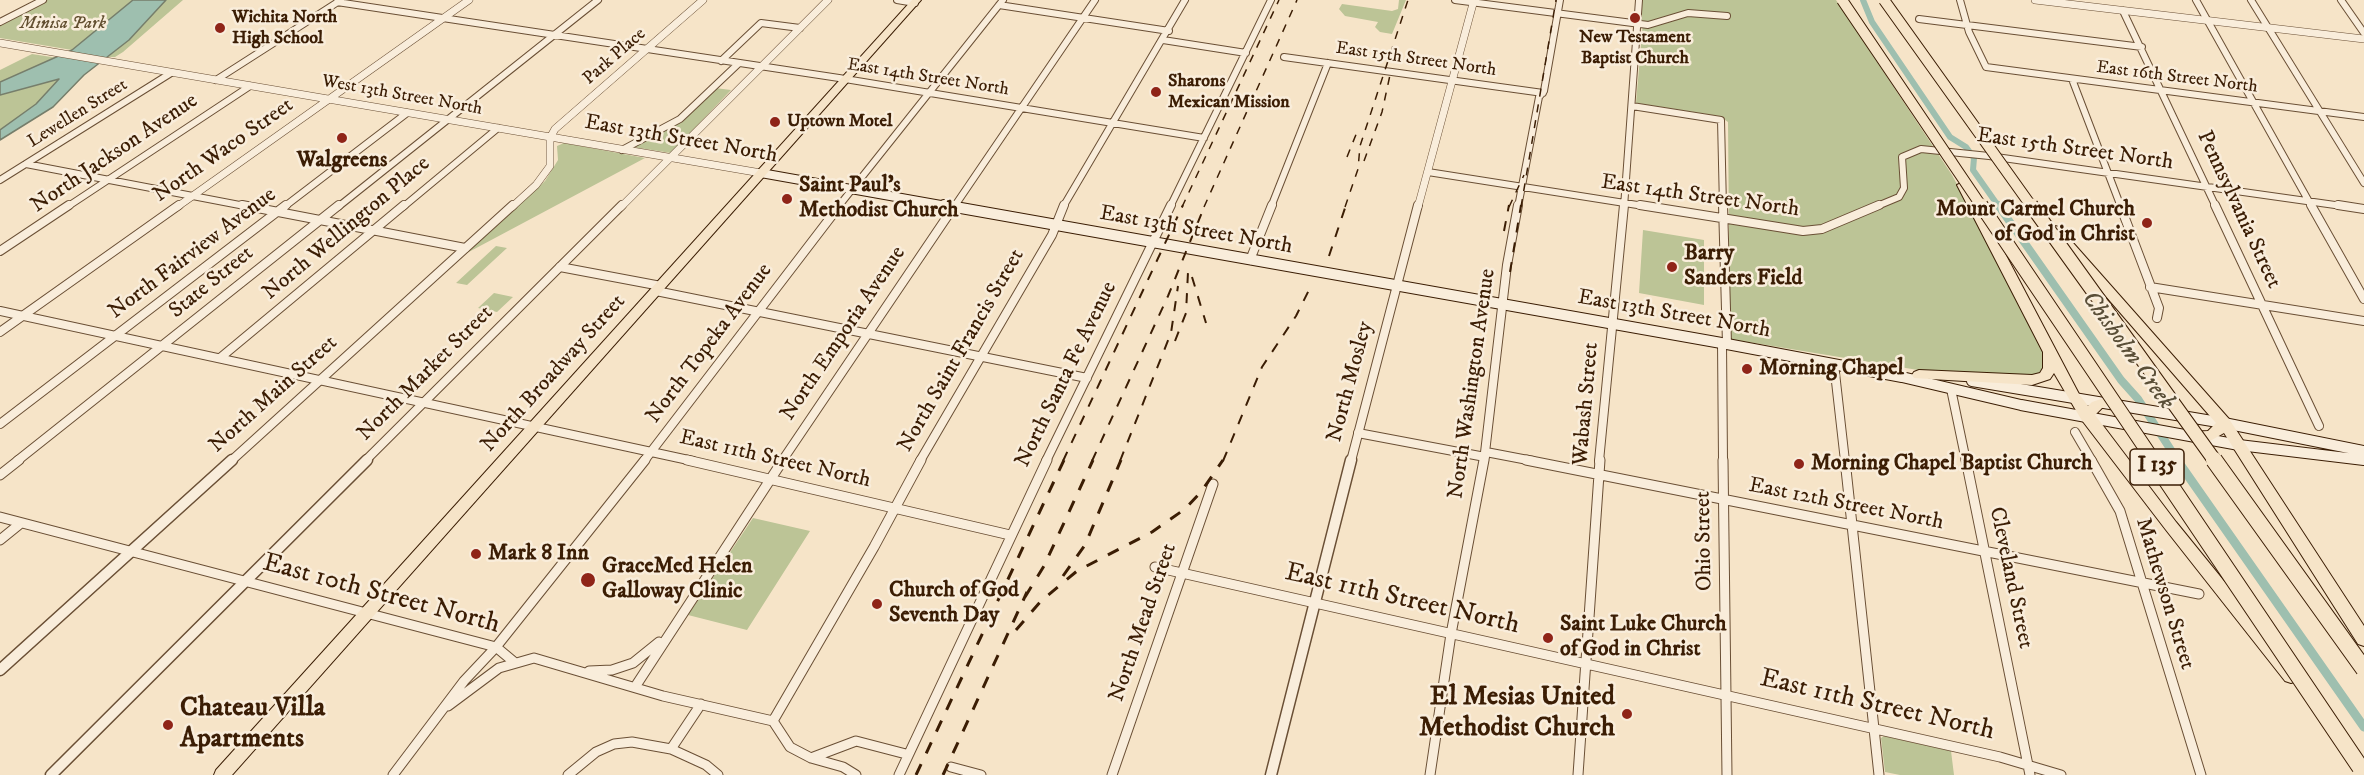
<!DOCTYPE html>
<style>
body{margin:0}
canvas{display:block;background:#f6e4c8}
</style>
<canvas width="2364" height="775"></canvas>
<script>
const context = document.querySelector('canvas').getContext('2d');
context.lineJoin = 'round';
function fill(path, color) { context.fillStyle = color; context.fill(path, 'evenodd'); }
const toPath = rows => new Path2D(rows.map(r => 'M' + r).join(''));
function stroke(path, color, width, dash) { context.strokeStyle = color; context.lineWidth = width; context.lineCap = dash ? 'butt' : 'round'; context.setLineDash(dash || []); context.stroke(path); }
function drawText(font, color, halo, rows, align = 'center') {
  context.font = font + ' "IM FELL DW Pica",serif'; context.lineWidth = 5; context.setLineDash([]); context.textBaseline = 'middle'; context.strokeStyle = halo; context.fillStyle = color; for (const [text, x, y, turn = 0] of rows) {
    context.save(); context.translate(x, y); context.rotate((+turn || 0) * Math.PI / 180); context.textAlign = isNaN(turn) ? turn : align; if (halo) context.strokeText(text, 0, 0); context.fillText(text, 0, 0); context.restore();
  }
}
const green = toPath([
 [46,0,133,0,72,50,0,38,0,25],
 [166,0,183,0,123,52,115,57,107,57,129,40],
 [1399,0,1406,0,1392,34,1380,32,1375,27,1378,22,1345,16,1339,9,1342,4,1392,11,1398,9],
 [1642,0,1836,0,1952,175,2037,333,2045,354,2043,371,2028,377,1924,371,1730,339,1728,122,1719,116,1636,103,1643,22,1641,20],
 [32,54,58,58,0,82,0,70],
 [60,78,36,104,0,130,0,95],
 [715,88,731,90,671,153,633,147,682,119],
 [564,143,645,158,465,254,545,181,558,160,557,146],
 [1643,230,1704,240,1704,305,1639,293],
 [496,246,507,248,467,285,456,283],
 [494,293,513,297,497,312,478,308],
 [753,518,810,531,747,630,688,615],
 [1884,736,1951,751,1954,775,1900,775,1885,772,1881,738]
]);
const water = toPath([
 [133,0,166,0,129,40,84,75,53,107,0,140,0,130,36,104,59,79,0,95,0,82,72,50,133,0]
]);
const canalFar2 = toPath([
 [1863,0,1872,22,1950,137,1966,147,1974,158,1973,170,1999,207]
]);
const canalFar1 = toPath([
 [1998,205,2121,380,2138,399,2178,461]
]);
const canal = toPath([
 [2177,460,2364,727]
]);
const minorFar2 = toPath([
 [897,0,915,3],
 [1455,0,1648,25,1688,13,1727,16],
 [1960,0,1969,32,1986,67,2364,117],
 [2196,0,2312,207],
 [2251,0,2364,183],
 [2341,0,2364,33],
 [337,2,839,78,1204,138],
 [999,5,1169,31],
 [2123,11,2216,207],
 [1919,19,2142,47],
 [0,22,43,0],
 [1163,40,1246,53],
 [1284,57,1543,93],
 [721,61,761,23,800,28],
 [2072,79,2121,207],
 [216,80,341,0],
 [1632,106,1721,120,1723,207],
 [622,150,680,119,738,64],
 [26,164,250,207],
 [1428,172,1650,207],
 [0,180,171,73],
 [67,207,250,86],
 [284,207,407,113],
 [338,207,598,0],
 [403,207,498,128],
 [838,207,1003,0],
 [954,207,1095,0],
 [1063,207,1185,0],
 [1170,207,1271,0],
 [1271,207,1328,63],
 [1518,207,1539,97,1544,91,1560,0],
 [1624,207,1639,0],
 [1875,207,1899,197,1904,188,1902,157,1921,149,1989,156,2349,207]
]);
const minorFar1 = toPath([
 [242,205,465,248],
 [1640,205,1803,231,1822,229,1879,205],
 [1723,205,1727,344],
 [2120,205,2159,308,2157,318],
 [2215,205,2319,426],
 [2311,205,2364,299],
 [2338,205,2364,209],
 [0,251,69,205],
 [1250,260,1272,205],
 [560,267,661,286],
 [2150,287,2364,321],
 [656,291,1087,378],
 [0,311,693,461],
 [1722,343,1723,461],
 [220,358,404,205],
 [1834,364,1845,461],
 [1951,389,1966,461],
 [0,424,286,205],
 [2075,432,2092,461],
 [1358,433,1485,457],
 [1486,452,1533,461],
 [17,461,339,205],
 [644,461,840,205],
 [782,461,955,205],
 [920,461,1052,235,1064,205],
 [1046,461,1171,205],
 [1484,461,1507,265,1518,205],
 [1599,461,1624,205]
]);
const minor = toPath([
 [687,460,1010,535],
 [1526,460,2199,594],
 [1723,460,1727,775],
 [1845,460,1879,775],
 [1966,460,2030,775],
 [2091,460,2120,511,2201,775],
 [0,475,19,460],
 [0,517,496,647,514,662],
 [0,540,21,523],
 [1155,567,2000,757,2061,775],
 [589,671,612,670,633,663,659,642],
 [635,687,783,460],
 [448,706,499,668,534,658,663,696,773,721,790,747,811,758,843,767,856,775],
 [773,721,874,547,921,460],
 [671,749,701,704],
 [811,758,856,741,906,754],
 [951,767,981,775],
 [393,775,464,681,496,647,645,460],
 [568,775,596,752,614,744,632,742,671,749,706,765,718,775],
 [899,775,1047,460],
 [1112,775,1213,484],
 [1430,775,1451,634,1484,460],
 [1578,775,1600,460]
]);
const tertiaryFar2 = toPath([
 [2035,0,2364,39],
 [0,43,761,173],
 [550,138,555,129,703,0],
 [177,207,469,0],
 [512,207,536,185,550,166,550,138],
 [621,207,828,0],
 [1418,207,1474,0]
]);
const tertiaryFar1 = toPath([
 [0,332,179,205],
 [231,461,513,205],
 [365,461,622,205],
 [1351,461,1418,205]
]);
const tertiary = toPath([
 [0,670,232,460],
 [51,775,367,460],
 [1271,775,1351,460]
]);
const secondaryFar1 = toPath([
 [761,173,952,207]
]);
const secondary = toPath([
 [944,205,1727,344,1902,377,2021,405,2239,445,2364,460],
 [1972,381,2224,423,2364,451]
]);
const primary = toPath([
 [912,0,921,0,232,775,214,775,216,770,912,0]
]);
const motorway = toPath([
 [1963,182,1969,185,2079,394,2088,406,2092,402,2107,397,2112,399,2114,402,2112,405,2102,408,2095,415,2176,522,2297,671,2299,676,2297,681,2291,683,2285,681,2166,530,2081,419,2054,373,2050,379,2032,385,1914,378,1912,375,1914,372,1919,370,2032,375,2040,373,2043,368,2043,352,1957,185,1963,182],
 [2055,226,2059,227,2229,419,2364,626,2364,646,2358,644,2224,433,2210,441,2190,440,2188,436,2190,432,2208,431,2216,423,2051,233,2049,230,2051,227,2055,226]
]);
const railFar2 = toPath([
 [1347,157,1357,132],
 [1364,161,1382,112,1390,75],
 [1182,207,1279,0],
 [1204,207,1297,0],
 [1345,207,1358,169,1360,146,1408,0],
 [1509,207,1524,175],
 [1521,207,1556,0]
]);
const railFar1 = toPath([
 [1504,231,1509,205],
 [1329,256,1346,205],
 [1510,272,1521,205],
 [1192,277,1206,323],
 [1175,341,1186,313,1188,272],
 [1063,461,1183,205],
 [1092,461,1168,296,1205,205],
 [1120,461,1171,333,1178,286],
 [1223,461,1262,367,1296,316,1311,286]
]);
const rail = toPath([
 [1063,576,1085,545,1121,460],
 [1025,597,1044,566,1093,460],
 [1016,630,1041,601,1077,571,1152,532,1185,509,1201,492,1223,460],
 [916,775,1064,460],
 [943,775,1027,592]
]);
const motorwayBridgeFar2 = toPath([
 [1842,0,1982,207],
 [1884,0,2032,207]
]);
const motorwayBridgeFar1 = toPath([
 [1981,205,2154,461],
 [2031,205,2215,461]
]);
const motorwayBridge = toPath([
 [2153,460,2360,767],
 [2214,460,2364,669]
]);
const markers = [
 [1635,18,6,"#8f2418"],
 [220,28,6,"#8f2418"],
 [1156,92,6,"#8f2418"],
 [775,122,6,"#8f2418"],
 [342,138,6,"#8f2418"],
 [787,199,6,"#8f2418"],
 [2147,223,6,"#8f2418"],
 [1672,267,6,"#8f2418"],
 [1747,369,6,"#8f2418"],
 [1799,464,6,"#8f2418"],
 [476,554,6,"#8f2418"],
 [588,580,8,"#8f2418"],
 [877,604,6,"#8f2418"],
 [1548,638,6,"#8f2418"],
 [1627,714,6,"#8f2418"],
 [168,725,6,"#8f2418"]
];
const farPoinames = [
 ["Wichita North",232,18],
 ["High School",232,39],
 ["New Testament",1635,38,"center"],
 ["Baptist Church",1635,59,"center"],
 ["Sharons",1168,82],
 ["Mexican Mission",1168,103],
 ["Uptown Motel",787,122]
];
const farParknames = [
 ["Minisa Park",63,24]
];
const farStreetnames = [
 ["Park Place",615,57,-41],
 ["East 15th Street North",1416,60,8],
 ["East 14th Street North",928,78,9],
 ["East 16th Street North",2177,78,7],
 ["West 13th Street North",402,96,10],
 ["Lewellen Street",78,114,-32]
];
const shields = [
 [2157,467,54]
];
const shieldNames = [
 ["I 135",2157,467]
];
const streetNames = [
 ["East 13th Street North",681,140,10],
 ["East 15th Street North",2075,150,8],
 ["North Waco Street",224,151,-35],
 ["North Jackson Avenue",115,154,-34],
 ["East 14th Street North",1700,197,8],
 ["Pennsylvania Street",2238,210,65],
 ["North Wellington Place",347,229,-40],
 ["East 13th Street North",1196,231,10],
 ["North Fairview Avenue",193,254,-37],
 ["State Street",212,283,-39],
 ["East 13th Street North",1674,315,10],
 ["North Emporia Avenue",844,334,-56],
 ["North Topeka Avenue",710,344,-53],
 ["North Saint Francis Street",962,351,-60],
 ["North Market Street",426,374,-45],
 ["North Broadway Street",554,374,-48],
 ["North Santa Fe Avenue",1067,375,-64],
 ["North Mosley",1351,382,-75],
 ["North Washington Avenue",1473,384,-82],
 ["North Main Street",274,395,-42],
 ["Wabash Street",1587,404,-85],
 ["East 11th Street North",775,460,13],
 ["East 12th Street North",1846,505,11],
 ["Ohio Street",1705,541,-91],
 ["Cleveland Street",2010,578,78],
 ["Mathewson Street",2164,594,73],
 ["North Mead Street",1144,623,-71]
];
const poiNames = [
 ["Walgreens",342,161,"center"],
 ["Saint Paul's",799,186],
 ["Methodist Church",799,211],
 ["Mount Carmel Church",2135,210,"right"],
 ["of God in Christ",2135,235,"right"],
 ["Barry",1684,254],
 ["Sanders Field",1684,279],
 ["Morning Chapel",1759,369],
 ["Morning Chapel Baptist Church",1811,464],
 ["Mark 8 Inn",488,554],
 ["GraceMed Helen",602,567],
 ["Galloway Clinic",602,592],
 ["Church of God",889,591],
 ["Seventh Day",889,616],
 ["Saint Luke Church",1560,625],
 ["of God in Christ",1560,650]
];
const waterNames = [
 ["Chisholm Creek",2127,351,54]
];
const nearStreetnames = [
 ["East 10th Street North",381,595,15],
 ["East 11th Street North",1402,600,13],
 ["East 11th Street North",1877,706,13]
];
const nearPoinames = [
 ["El Mesias United",1615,698],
 ["Methodist Church",1615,729],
 ["Chateau Villa",180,709,"left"],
 ["Apartments",180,740,"left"]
];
fill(green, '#bcc496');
fill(water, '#9ebfaf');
stroke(water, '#767e6b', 1.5);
stroke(canalFar2, '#9ebfaf', 6);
stroke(canalFar1, '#9ebfaf', 8);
stroke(canal, '#9ebfaf', 9);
stroke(minorFar2, '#6a4f35', 8);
stroke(minorFar1, '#6a4f35', 10);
stroke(minor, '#6a4f35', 11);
stroke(tertiaryFar2, '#6a4f35', 8);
stroke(tertiaryFar1, '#6a4f35', 10);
stroke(tertiary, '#6a4f35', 13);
stroke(secondaryFar1, '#3b1d04', 10);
stroke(secondary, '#3b1d04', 12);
stroke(primary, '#3b1d04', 2);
stroke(motorway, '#3b1d04', 2);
stroke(minorFar2, '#f9eddb', 6);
stroke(minorFar1, '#f9eddb', 8);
stroke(minor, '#f9eddb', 9);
stroke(tertiaryFar2, '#f9eddb', 7);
stroke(tertiaryFar1, '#f9eddb', 8);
stroke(tertiary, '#f9eddb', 10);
stroke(secondaryFar1, '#f9eddb', 8);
stroke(secondary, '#f9eddb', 10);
fill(primary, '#f6e4c8');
fill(motorway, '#f6e4c8');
stroke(railFar2, '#3b1d04', 1.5, [8, 8]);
stroke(railFar1, '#3b1d04', 2, [10, 10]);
stroke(rail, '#3b1d04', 3, [12, 12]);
stroke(motorwayBridgeFar2, '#3b1d04', 12, []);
stroke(motorwayBridgeFar1, '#3b1d04', 15, []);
stroke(motorwayBridge, '#3b1d04', 18, []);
stroke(motorwayBridgeFar2, '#f6e4c8', 10);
stroke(motorwayBridgeFar1, '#f6e4c8', 13);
stroke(motorwayBridge, '#f6e4c8', 16);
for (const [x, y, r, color] of markers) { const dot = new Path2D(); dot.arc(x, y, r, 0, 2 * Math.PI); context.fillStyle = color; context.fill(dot); stroke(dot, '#f9eddb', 2); }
drawText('bold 18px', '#3b1d04', '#f9eddb', farPoinames, 'left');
drawText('italic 18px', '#624f30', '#f9eddb', farParknames);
drawText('18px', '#3b1d04', '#f9eddb', farStreetnames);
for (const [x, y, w] of shields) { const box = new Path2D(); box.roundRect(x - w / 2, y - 18, w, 36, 4.5); context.fillStyle = '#f9eddb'; context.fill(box); stroke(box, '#3b1d04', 1.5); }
drawText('bold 21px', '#3b1d04', null, shieldNames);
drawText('22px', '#3b1d04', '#f9eddb', streetNames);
drawText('bold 22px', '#3b1d04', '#f9eddb', poiNames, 'left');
drawText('italic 24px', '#594e37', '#f9eddb', waterNames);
drawText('27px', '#3b1d04', '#f9eddb', nearStreetnames);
drawText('bold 27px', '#3b1d04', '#f9eddb', nearPoinames, 'right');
</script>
